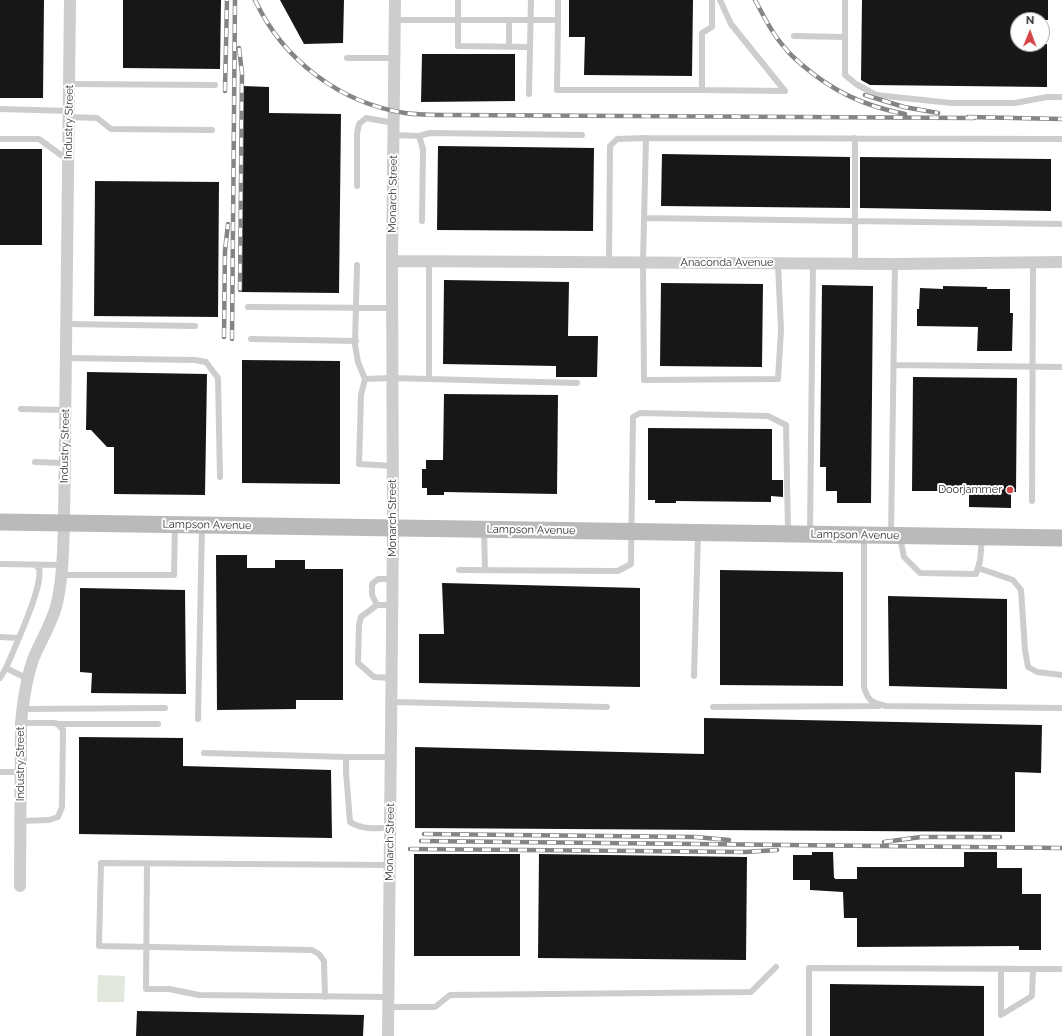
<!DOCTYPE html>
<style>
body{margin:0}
#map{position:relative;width:1062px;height:1036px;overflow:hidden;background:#fff;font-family:Raleway,sans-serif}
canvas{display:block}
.north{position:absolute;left:1010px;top:12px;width:40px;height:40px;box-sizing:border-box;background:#fff;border:1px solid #acacac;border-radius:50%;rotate:1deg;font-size:11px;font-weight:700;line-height:16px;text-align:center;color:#303030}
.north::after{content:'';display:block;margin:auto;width:14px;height:18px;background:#d44547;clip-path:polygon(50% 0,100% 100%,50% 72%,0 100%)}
</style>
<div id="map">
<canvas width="1062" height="1036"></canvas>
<div class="north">N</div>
</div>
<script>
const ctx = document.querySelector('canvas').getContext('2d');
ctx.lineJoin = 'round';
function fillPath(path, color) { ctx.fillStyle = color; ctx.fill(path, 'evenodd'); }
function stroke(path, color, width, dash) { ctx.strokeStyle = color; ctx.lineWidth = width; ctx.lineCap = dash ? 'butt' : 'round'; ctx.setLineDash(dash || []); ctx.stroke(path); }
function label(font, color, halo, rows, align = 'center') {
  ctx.font = font + ' Raleway,sans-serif'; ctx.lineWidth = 4; ctx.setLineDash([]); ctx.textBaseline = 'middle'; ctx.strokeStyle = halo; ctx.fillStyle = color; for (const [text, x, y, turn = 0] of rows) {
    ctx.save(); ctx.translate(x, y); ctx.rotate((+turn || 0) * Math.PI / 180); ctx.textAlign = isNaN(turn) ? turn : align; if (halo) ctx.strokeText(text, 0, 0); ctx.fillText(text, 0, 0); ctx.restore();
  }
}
fillPath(new Path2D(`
 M98 975 125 976 124 1002H97Z`), '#e2e8dd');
fillPath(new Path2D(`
 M0 0H44L43 98H0Z
 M123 0H221L220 69 123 68Z
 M280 0H344L343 43 304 44Z
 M569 0H693L692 76 584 75 585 37H569Z
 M862 0H1048V20H1018V44H1047V87L870 85 861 80Z
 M422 54H515V101L421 102Z
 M243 86 269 87V113L341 114 339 293 241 292Z
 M438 146 594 148 593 231 437 230Z
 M0 149H42V245H0Z
 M662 154 850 157V208L661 206Z
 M860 157 1051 159V211L860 208Z
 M95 181 219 182 218 317 94 316Z
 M444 280 569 282 568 336H598L597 377H556V366L443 364Z
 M661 283 763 284 762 367 660 366Z
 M822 285 873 286 871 503H837V491H826V467H820Z
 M943 286 987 287V289H1010V313H1013L1012 351H977L978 327 917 326V309H919L920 288 943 289Z
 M242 360 340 361V484L242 483Z
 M87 372 207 374 205 495 114 494V447H107L91 430H86Z
 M913 377 1017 378 1016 492H1011V508L969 507V491H912Z
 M444 394 558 395 557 494 444 492V495H427V488H422V469H426V460H443Z
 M648 428 772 429V480H783V497L771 496V502L676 501V503H655V500H648Z
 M216 555H247V568H275V560H305V569H343V700H296V709L217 710Z
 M720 570 843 572V686L720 685Z
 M442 583 640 588V687L419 683V634H444Z
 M80 588 185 590 186 694 91 693 92 673 80 672Z
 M888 596 1007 599V689L889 686Z
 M704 718 1042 725 1041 773 1015 772V832L415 828V747L704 754Z
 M79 737 183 738V766L331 770 332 838 79 834Z
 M812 852H833L834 878H835V879H857V867H964V852H997V868H1022V894H1041V950H1019V946L857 947V918H844L843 892 810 890V880H793V855H812Z
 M414 854H520V956H414Z
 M539 854 747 857 746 960 538 958Z
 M830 984 984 986V1036H830Z
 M137 1011 364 1015 363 1036H136Z`), '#171717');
stroke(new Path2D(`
 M458 0V46L530 47 531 0
 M845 0V75L856 84 876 95 951 103H1015L1047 97H1062
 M394 20H558L557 90H702V33L712 27V0
 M558 20V0
 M794 36 844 37
 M509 47V20
 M347 58H394
 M69 84 215 85
 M702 90 785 91 731 24 720 0
 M529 94 530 47
 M0 109 69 111
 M69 117 97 118 111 129 212 130
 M393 135 419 136 423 149 422 221
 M419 136 430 133 582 135
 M855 138V264
 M0 139H39L68 160
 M357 186V133L359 124 366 118 394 123
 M644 218 1062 224
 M609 262 610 146 617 139 646 138
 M778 264 781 330 778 379 644 380 643 262 646 138 1062 139
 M357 265 355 345 358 362 365 379
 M248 307 392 308
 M66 324 195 326
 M251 339 356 341
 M66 358 195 360 206 362 218 378 220 477
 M894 365 1062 367
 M429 379V261
 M21 409 65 410
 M35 462 65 463
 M393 466 359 464 361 395 365 379 392 378 577 383
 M1032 501 1033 262
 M484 530 485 570
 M810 532 813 264
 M891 535 895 264
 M864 537V687C868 701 871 702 886 706L1062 708
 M900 537 904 557 920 573 976 574 980 561 982 539
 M0 564 62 565
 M978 568 1013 580 1021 590 1025 650 1028 667 1037 672 1062 675
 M459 570 618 571 631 564 633 417 640 413 768 416 786 425 788 532
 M62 575H174L175 525
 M377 605 372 595V584L378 579H393
 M0 637 19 638
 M694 676 698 534
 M0 678 6 668
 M392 678 374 677 358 663 359 625 361 617 377 605H393
 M28 679 6 668C16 645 26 623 34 599 37 589 41 578 39 568L35 565
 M392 702 607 707
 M713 707 879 706
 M23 709 165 708
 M198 719 202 526
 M58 724H158
 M204 753 346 757
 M0 772H21
 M21 821 49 820 58 817 62 807 63 730 58 724 54 723H21
 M390 828C377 828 362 830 350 822L346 772V757H391
 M147 864 146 989H169L199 995 389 997
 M1001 969V1015L1032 996 1033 970
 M325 997 324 961 319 954 312 950 99 946 101 863 390 865
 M389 1007H435L450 995 751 992 776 967
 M809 1036V968L1062 969`), '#cdcdcd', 6);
stroke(new Path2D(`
 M392 261 895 264 1062 262
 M20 886 21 723C23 702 26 678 34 657 41 641 51 624 56 607 63 579 63 551 64 522L70 0
 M388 1036 393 529 392 261 395 0`), '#cdcdcd', 12);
stroke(new Path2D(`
 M0 522 1062 538`), '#bababa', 17);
const rail = new Path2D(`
 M255 0C283 60 340 103 405 113 420 115 436 115 451 115L974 118
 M755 0C764 17 773 35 786 49 790 55 796 59 801 64 832 91 864 106 905 114
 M239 48 242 73 240 290
 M225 91 227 0
 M865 95 904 107 938 113
 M968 117 1062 119
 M224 337 225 251 228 224
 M232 339 235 0
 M424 834 695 837 729 840
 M421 841 1062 848
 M884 842 921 837H1000
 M410 849 745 852 777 850`);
stroke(rail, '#858585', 4.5);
stroke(rail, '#fff', 3, [9]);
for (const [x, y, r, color] of [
 [1010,490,4,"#d44547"]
]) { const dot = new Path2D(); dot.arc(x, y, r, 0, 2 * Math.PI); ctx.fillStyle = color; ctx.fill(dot); stroke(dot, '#fff', 1.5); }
label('11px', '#303030', '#fff', [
 ["Industry Street",69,122,-89],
 ["Monarch Street",393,194,-89],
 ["Anaconda Avenue",727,263],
 ["Industry Street",65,446,-89],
 ["Monarch Street",393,518,-90],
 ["Lampson Avenue",207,525,1],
 ["Lampson Avenue",531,530,1],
 ["Lampson Avenue",855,535,1],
 ["Industry Street",21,764,-90],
 ["Monarch Street",390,842,-89]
]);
label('11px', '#303030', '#fff', [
 ["Doorjammer",1002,490]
], 'right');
</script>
